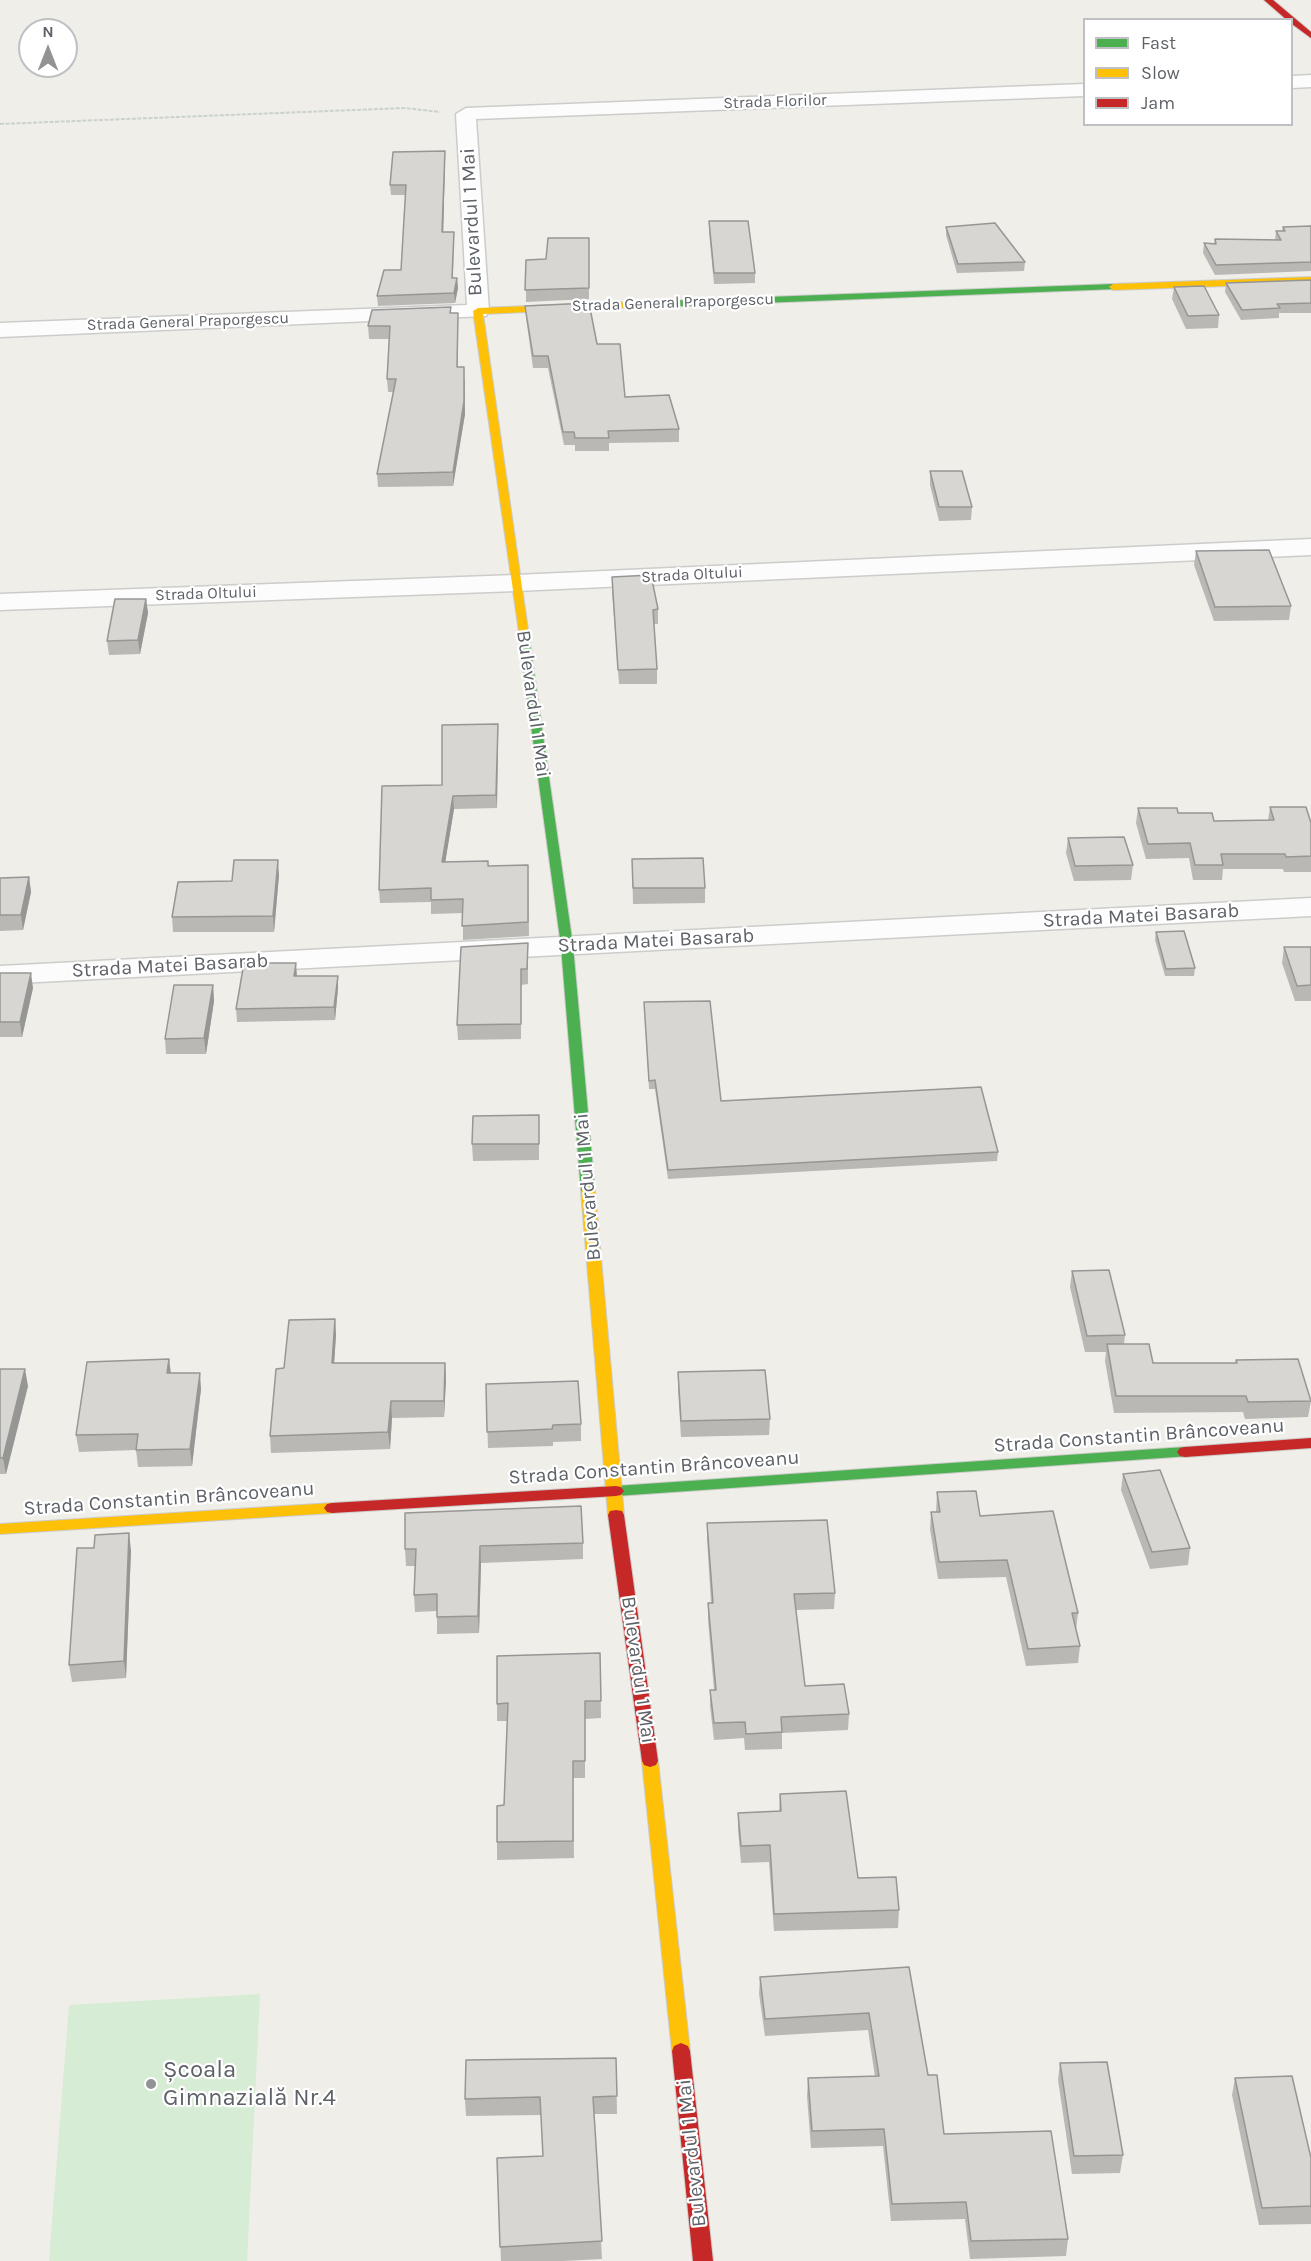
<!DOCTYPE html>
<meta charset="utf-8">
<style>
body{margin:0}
#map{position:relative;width:1311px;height:2261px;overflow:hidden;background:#efeee9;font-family:Karla,sans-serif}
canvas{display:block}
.legend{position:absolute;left:1083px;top:18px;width:210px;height:108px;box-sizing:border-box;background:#fff;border:2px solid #bfc0c3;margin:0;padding:8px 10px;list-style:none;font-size:18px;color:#5e6268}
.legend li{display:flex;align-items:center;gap:12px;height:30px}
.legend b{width:30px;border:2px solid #bfc0c3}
.north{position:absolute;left:18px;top:18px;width:60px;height:60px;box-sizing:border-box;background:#fff;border:2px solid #bfc0c3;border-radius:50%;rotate:0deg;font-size:16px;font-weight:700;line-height:24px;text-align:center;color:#5e6268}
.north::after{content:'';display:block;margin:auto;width:21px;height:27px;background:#919395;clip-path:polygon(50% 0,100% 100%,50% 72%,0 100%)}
</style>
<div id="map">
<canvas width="1311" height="2261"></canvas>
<ul class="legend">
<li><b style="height:8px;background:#4caf50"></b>Fast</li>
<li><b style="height:8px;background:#ffc107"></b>Slow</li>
<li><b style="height:8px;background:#c62828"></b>Jam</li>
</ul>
<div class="north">N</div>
</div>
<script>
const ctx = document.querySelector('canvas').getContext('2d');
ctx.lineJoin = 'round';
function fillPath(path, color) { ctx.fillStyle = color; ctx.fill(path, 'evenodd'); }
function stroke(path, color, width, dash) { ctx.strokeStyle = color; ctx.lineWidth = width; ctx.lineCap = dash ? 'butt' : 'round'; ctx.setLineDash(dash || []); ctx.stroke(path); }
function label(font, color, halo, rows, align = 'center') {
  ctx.font = font + ' Karla,sans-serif'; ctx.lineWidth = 4.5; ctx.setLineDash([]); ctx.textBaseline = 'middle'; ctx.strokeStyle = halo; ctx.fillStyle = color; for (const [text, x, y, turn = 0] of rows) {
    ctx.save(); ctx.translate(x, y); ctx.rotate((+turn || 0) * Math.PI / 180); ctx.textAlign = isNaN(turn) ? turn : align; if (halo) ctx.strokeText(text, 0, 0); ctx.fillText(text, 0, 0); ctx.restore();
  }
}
fillPath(new Path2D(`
 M260 1994 247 2261H49L69 2005Z`), '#d6ecd4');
const street = new Path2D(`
 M1311 75V87L1292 88V76Z
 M1084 84V96L476 119 489 311 486 316 0 337V323L467 305 456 114 466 108Z
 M1311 539V555L516 591 0 610V594L516 575Z
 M1311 898V916L0 984V966Z`);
const fast = new Path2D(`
 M1113 284 1116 285V289L634 308 629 305 634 302Z
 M524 634 529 637 573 946 595 1191 588 1195 581 1191 561 946 519 637Z
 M1185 1447 1190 1448 1193 1452 1190 1456 616 1496 611 1495 608 1491 611 1487 616 1486Z`);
const slow = new Path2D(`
 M1311 277V283L1113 290 1109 287 1113 284Z
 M634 302 639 305 637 307 483 314 529 637 524 640 520 639 473 311 478 308Z
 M588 1187 595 1191 624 1515 622 1519H610L608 1515 581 1191Z
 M332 1503 337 1504 340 1508 337 1512 332 1513 0 1534V1524Z
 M650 1755 656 1757 658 1761 690 2051 688 2056 681 2059 674 2056 672 2051 642 1761 644 1757Z`);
const jam = new Path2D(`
 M1264 0H1273L1311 32V38L1292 24V20H1287Z
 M1311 1438V1448L1185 1457 1180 1456 1177 1452 1180 1448 1185 1447Z
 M616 1486 621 1487 624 1491 621 1495 616 1496 332 1513 327 1512 324 1508 327 1504 332 1503Z
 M616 1510 622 1511 624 1515 658 1761 656 1765 650 1767 644 1765 642 1761 608 1515 610 1511Z
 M681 2043 688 2046 690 2051 713 2261H693L672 2051 674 2046Z`);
stroke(street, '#cccccb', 3);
stroke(fast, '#cbcbca', 2);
stroke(slow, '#cbcbca', 2);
stroke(jam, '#cbcbca', 2);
stroke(new Path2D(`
 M0 124 405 108 440 112`), '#cbd1cd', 2, [4, 1.5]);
fillPath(street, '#fdfcfc');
fillPath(fast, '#4caf50');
fillPath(slow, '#ffc107');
fillPath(jam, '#c62828');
fillPath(new Path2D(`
 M445 161 443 232H454L453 278H457L458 288 455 303 378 306 377 296 401 270 406 195H391L390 185Z
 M709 221 755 273V283L714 284 709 232Z
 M1311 226V271L1215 275 1203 253 1204 243 1214 244 1215 239 1275 240 1276 231H1282L1283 227Z
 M946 227 1025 262 1024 271 957 273 946 235Z
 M589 238V299L526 302V260L546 259Z
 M1311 280V313H1279V318L1241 320 1225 292 1226 283Z
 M1174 287 1219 315 1218 328 1186 329 1172 299Z
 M525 306 597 344 625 397 679 429V442L609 443V451H575V445H564L548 368H533L526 318Z
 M451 307V313L458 326V367L465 380V414L453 486 378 487 377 474 393 392H388L387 379 389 339H369L368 326Z
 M930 471 972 507 971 520 939 521 930 485Z
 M1196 551 1291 606 1289 620 1214 621 1194 565Z
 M612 577 658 609V624H654L657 669V684H619L612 591Z
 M146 599 148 613 140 654 109 655 107 641Z
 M498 724 497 808 454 809 445 862 488 866 528 865 529 936 463 940V913L431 914V902L380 903 379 890 442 785Z
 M1270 807 1311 823V872H1284L1283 869H1223L1222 880H1193L1189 858 1146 859 1136 823 1138 808 1214 821 1268 820Z
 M1068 838 1133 865 1131 880 1074 881 1066 853Z
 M632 859 705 888V903L633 904Z
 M279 875 274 932H173L172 917 232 881Z
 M29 877 31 892 23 930 0 931V878Z
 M1156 932 1195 968 1194 976H1165L1155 940Z
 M1284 947H1311V1001H1295L1282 963Z
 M528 959V984L521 985V1039L458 1040 457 1025Z
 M0 973 33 988 22 1037H0Z
 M297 976H338V988L335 1020 237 1022 236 1009Z
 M213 985 214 1001 206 1054H166L165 1039Z
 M644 1002 721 1101 998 1152 997 1161 668 1179 655 1089H649Z
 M539 1115V1160L473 1161 472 1144Z
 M1072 1271 1125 1335 1124 1344 1153 1363H1235L1236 1360 1311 1401 1308 1417 1245 1419 1243 1412 1114 1413 1105 1361 1106 1352H1085L1070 1287Z
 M335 1319 336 1335 334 1363H445L446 1380 444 1417 392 1418 390 1449 271 1453 270 1436 284 1368Z
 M169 1359 171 1373 201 1389 192 1466 138 1467 136 1450 79 1452 76 1435Z
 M0 1369 28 1386 6 1474H0Z
 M678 1372 770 1419 769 1435 681 1437 678 1389Z
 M486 1384 581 1424V1441L553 1442V1446L488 1448Z
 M1123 1474 1190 1548 1188 1565 1150 1569 1121 1490Z
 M937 1492 980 1516 1078 1613 1076 1630 1080 1646 1078 1663 1026 1666 1006 1577 938 1579 930 1529 931 1512H936Z
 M707 1523 835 1593 834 1609 796 1610 805 1686 849 1714 848 1730 782 1733V1749L745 1750 744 1738 714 1740 710 1706V1690H714L708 1620V1603H711L707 1539Z
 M583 1543V1559L481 1563 479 1633 437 1634V1611L415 1612 414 1595 415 1566H406L405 1549Z
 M131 1550 126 1678 72 1682 69 1665Z
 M600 1653 601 1718 585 1719V1778H573L574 1858 497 1860V1842L504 1805 507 1721H497V1704Z
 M780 1794 858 1878 899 1910 898 1928 774 1931 769 1862 741 1863 738 1830V1813L779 1811Z
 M909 1967 928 2075 944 2134 1068 2239 1066 2256 970 2259 965 2219 891 2221 883 2146 811 2148 807 2096 808 2078 875 2077 868 2030 765 2036 759 1994 760 1977Z
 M616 2058 617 2114H594L602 2259 563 2261H501L497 2158 543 2156 541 2115 466 2116 465 2099Z
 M1060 2063 1123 2155 1120 2173 1072 2174 1058 2080Z
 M1235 2078 1311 2158V2224L1259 2225 1232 2095Z`), '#b9b8b5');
fillPath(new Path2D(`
 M445 151V161L443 242 442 232Z
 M457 278 458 288 455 303 454 293Z
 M464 367 465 414 453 486V472Z
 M146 599 148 613 140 654 138 640Z
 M498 724V737L497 808 496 795Z
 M453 796 454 809 443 876 442 862Z
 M278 860 279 875 274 932 273 916Z
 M29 877 31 892 23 930 21 915Z
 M296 963 297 976 295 989 294 976Z
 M31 973 33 988 22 1037 20 1022Z
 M338 976V988L335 1020 334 1007Z
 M213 985 214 1001 206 1054 204 1038Z
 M335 1319 336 1335 333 1380 332 1363Z
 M169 1359 171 1376 167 1373Z
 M445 1363 446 1380 444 1417V1401Z
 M25 1369 28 1386 6 1474 3 1458Z
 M200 1373 201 1389 192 1466 190 1449Z
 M391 1401 392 1418 390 1449 388 1432Z
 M129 1533 131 1550 126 1678 124 1661Z
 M480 1546 481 1563 479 1633 478 1616Z`), '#969694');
const building = new Path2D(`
 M445 151 442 232H454L452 278H457L454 293 377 296 384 270H401L406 185H390L393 152Z
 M709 221H748L755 273H714Z
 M995 223 1025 262 958 264 946 227Z
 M1311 226V262L1216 265 1204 243 1216 244 1215 239 1281 240 1276 231H1285L1283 227Z
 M548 238H589V288L525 290 526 260 546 259Z
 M1311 280V303L1277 304 1280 308 1242 310 1226 283Z
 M1204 286 1219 315 1188 316 1174 287Z
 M589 303 597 344H620L625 397 669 395 679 429 608 431 609 438H575L574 432H563L548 356H533L525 306Z
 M451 307 450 313H458L457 367H464V401L453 472 377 474 396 379H387L390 326H368L372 310Z
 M930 471H962L972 507H939Z
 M1269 550 1291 606 1215 607 1196 551Z
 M651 575 658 609 653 610 657 669 618 670 612 577Z
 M115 599H146L138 640 107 641Z
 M498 724 496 795 453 796 442 862 488 861V866L528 865V922L462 926 463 899 431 900V888L379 890 382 786 442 785V725Z
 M1270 807H1306L1311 823V856L1286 857 1285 854H1221L1223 865H1195L1190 843 1148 844 1138 808H1177L1178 813H1212L1214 821 1274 820Z
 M1124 837 1133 865 1075 866 1068 838Z
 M703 858 705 888H633L632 859Z
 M234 860H278L273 916 172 917 178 882 232 881Z
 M29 877 21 915H0V878Z
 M1184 931 1195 968 1166 969 1156 932Z
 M528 943 527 969H521V1024L457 1025 461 947Z
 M1284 947H1311V985L1297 986Z
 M244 963H296L294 976H338L334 1007 236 1009Z
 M0 973H31L20 1022H0Z
 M174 985H213L204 1038 165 1039Z
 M710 1001 721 1101 981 1087 998 1152 668 1170 655 1080 649 1081 644 1002Z
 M539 1115V1144H472L473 1116Z
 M1109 1270 1125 1335 1087 1336 1072 1271Z
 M335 1319 332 1363H445L444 1401H391L388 1432 270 1436 276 1369 284 1368 289 1320Z
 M1107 1344H1149L1153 1363H1237L1236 1360 1298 1359 1311 1401 1248 1402 1246 1396H1116Z
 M169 1359 167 1373H200L190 1449 136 1450 138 1434 76 1435 87 1362Z
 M0 1369H25L3 1458H0Z
 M765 1370 770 1419 681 1421 678 1372Z
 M578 1381 581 1424 553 1425 552 1429 487 1432 486 1384Z
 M1160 1470 1190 1548 1152 1552 1123 1474Z
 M976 1491 980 1516 1053 1511 1078 1613H1072L1080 1646 1028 1649 1007 1560 939 1562 931 1512H940L937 1492Z
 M581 1506 583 1543 480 1546 478 1616 437 1617V1594L414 1595 416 1549H405V1513Z
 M827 1520 835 1593 794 1594 805 1686 844 1684 849 1714 781 1717 782 1732 746 1734 745 1722 714 1723 710 1690H716L708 1603H713L707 1523Z
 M129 1533 124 1661 69 1665 77 1548H94L95 1535Z
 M600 1653 601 1701H585V1761H573V1841L497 1842V1806L504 1805 508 1703 497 1704V1656Z
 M846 1791 858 1878 896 1877 899 1910 774 1914 770 1845 741 1846 738 1813 781 1811 780 1794Z
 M909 1967 928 2075H937L944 2134 1051 2131 1068 2239 971 2241 966 2202 892 2204 884 2129 812 2131 808 2078 879 2076 869 2013 765 2019 760 1977Z
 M616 2058 617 2096 593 2097 602 2241 500 2247 497 2158 543 2156 540 2097 465 2099 466 2060Z
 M1107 2062 1123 2155 1074 2156 1060 2063Z
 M1292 2076 1311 2158V2206L1262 2208 1235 2078Z`);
fillPath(building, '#d7d6d3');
stroke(building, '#969694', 1.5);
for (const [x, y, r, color] of [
 [151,2084,6,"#919395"]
]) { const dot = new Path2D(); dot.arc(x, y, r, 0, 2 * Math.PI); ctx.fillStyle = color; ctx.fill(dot); stroke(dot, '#fff', 2); }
label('16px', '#5e6268', '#fff', [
 ["Strada Florilor",775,102,-2],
 ["Strada General Praporgescu",673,303,-2],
 ["Strada General Praporgescu",188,322,-2],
 ["Strada Oltului",692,575,-3],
 ["Strada Oltului",206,594,-2]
]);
label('20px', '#5e6268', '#fff', [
 ["Bulevardul 1 Mai",472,222,-93],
 ["Bulevardul 1 Mai",533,704,82],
 ["Strada Matei Basarab",1141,916,-3],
 ["Strada Matei Basarab",656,941,-3],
 ["Strada Matei Basarab",170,966,-3],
 ["Bulevardul 1 Mai",588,1187,-95],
 ["Strada Constantin Brâncoveanu",1139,1436,-4],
 ["Strada Constantin Brâncoveanu",654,1468,-4],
 ["Strada Constantin Brâncoveanu",169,1499,-4],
 ["Bulevardul 1 Mai",638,1670,82],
 ["Bulevardul 1 Mai",692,2153,-96]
]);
label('24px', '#5e6268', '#fff', [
 ["Școala",163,2070],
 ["Gimnazială Nr.4",163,2098]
], 'left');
</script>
